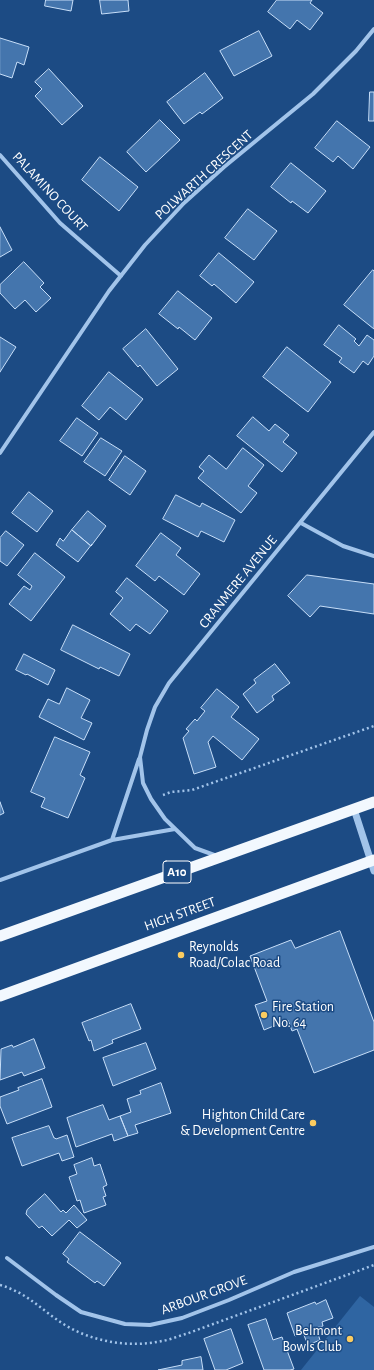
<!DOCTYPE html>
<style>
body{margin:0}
canvas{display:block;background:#1c4b84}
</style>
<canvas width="374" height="1370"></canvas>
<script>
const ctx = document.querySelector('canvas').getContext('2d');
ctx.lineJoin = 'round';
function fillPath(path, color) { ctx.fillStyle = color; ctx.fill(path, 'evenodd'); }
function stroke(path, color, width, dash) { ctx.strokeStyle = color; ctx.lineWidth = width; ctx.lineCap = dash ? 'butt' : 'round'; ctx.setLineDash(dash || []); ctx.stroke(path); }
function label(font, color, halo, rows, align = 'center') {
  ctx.font = font + ' "Alegreya Sans",sans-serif'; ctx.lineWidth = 3; ctx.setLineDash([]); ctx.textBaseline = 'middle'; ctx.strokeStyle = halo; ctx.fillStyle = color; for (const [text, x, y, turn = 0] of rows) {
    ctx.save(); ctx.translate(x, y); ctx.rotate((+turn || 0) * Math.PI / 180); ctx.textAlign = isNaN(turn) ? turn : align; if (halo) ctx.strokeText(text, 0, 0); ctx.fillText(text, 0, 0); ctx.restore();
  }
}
fillPath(new Path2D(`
 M360 1296 374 1307V1370H301Z`), '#2f65a2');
const building = new Path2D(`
 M46 0H73L71 11 45 6Z
 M100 0H128L129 11 102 14Z
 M277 0H312L310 3 323 13 310 30 297 20 290 29 268 12Z
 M259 31 272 56 234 76 220 51Z
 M0 38 29 47 24 65 17 62 12 78 0 74Z
 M49 69 83 106 62 125 35 96 42 89 35 82Z
 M205 73 223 98 202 114 200 112 184 124 167 102Z
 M370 92H374V121H369Z
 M160 120 180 140 146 172 127 152Z
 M337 121 370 147 353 169 338 156 333 162 315 148Z
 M100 157 138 187 119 211 82 180Z
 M291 163 326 191 308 213 292 201 291 203 271 187Z
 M248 209 277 231 254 260 225 238Z
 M0 227 12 250 0 257Z
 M219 253 254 282 236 303 214 284 212 286 200 276Z
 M24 262 44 283 40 287 51 298 36 312 25 300 15 309 0 293V285Z
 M373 270 374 271V329L344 305Z
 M178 291 212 318 195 340 179 327 178 329 159 314Z
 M339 325 356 339 354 341 359 346 367 335 374 340V356L368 365 363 361 354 373 339 362 342 358 324 345Z
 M146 329 178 369 157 386 140 365 138 367 123 349Z
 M0 337 16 347 0 372Z
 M287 347 331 382 308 412 263 377Z
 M109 372 143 399 126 420 110 407 99 420 82 406Z
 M253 417 269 431 275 424 289 435 283 442 297 453 282 472 237 436Z
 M77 418 98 433 82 456 60 441Z
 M101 438 122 451 105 476 84 462Z
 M243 448 264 465 248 486 257 493 241 513 198 478 204 471 199 467 209 455 226 469Z
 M125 456 146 471 130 495 109 480Z
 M29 492 53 511 37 532 12 513Z
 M176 495 200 507 202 503 235 520 224 542 201 531 198 537 163 519Z
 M88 511 106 526 91 546 72 530Z
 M72 530 91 546 92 544 78 562 56 545 60 538 63 541Z
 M6 531 24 545 7 566 0 561V538Z
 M161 533 181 548 176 555 200 574 184 595 159 576 155 581 136 566Z
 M35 553 65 577 31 621 9 604 24 586 30 590 32 586 18 575Z
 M307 575 374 584V614L320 606 310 617 288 596Z
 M127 578 168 611 150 634 136 624 130 631 110 614 123 598 116 592Z
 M73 625 130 654 119 676 100 667 99 669 61 650Z
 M24 654 55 670 48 685 27 674 26 675 16 670Z
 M275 664 290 683 272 696 274 700 257 713 243 694 256 683 254 680Z
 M67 688 90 700 81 718 92 723 84 740 39 717 48 699 59 704Z
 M217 689 239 707 231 717 259 739 242 760 213 736 208 742 216 767 194 774 183 738 189 731 186 729 195 719 197 721 205 711 201 708Z
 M55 737 90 752 80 775 85 778 68 818 41 807 45 798 31 792Z
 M0 802 4 813 0 815Z
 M340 931 374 1022V1050L314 1073 297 1029 292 1031 288 1020 264 1030 255 1005 267 1001 250 956 291 940 295 948Z
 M131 1004 141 1029 112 1040 113 1043 94 1051 91 1040 89 1041 82 1023Z
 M34 1039 45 1068 24 1076 22 1072 0 1080 1 1049 12 1045 13 1047Z
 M146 1043 156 1069 113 1086 103 1058Z
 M42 1079 52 1107 7 1124 0 1106V1097L19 1090 18 1088Z
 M161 1083 171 1113 135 1125 138 1133 128 1136 120 1116 131 1112 127 1099 141 1094 140 1091Z
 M103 1105 109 1120 120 1116 128 1136 114 1141 112 1134 76 1147 67 1118Z
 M49 1126 54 1138H55L56 1139 67 1135 74 1157 62 1161 59 1153 22 1166 12 1138Z
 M92 1158 94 1166 100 1164 107 1185 103 1187 106 1196 103 1197 106 1205 84 1213 80 1200 77 1201 69 1177 77 1174 74 1165Z
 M45 1194 61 1212 63 1210 66 1213 74 1205 87 1220 77 1228 69 1220 52 1236 42 1226 39 1228 26 1214 27 1210Z
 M80 1232 121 1263 104 1286 97 1281 95 1283 67 1262 69 1259 63 1254Z
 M326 1300 333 1318 322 1322 323 1326 316 1328 320 1340 308 1345 303 1333 295 1336 287 1313 315 1302 316 1304Z
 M266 1319 273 1340 282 1337 294 1369 290 1370H264L248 1325Z
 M231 1329 243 1363 226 1370H215L204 1339Z
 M201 1357 203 1370H158L182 1365V1361Z`);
fillPath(building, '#4475ad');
stroke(building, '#c7def8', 1);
stroke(new Path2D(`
 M163 795 171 792 192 790 374 726
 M0 1285C28 1293 41 1310 65 1325 93 1342 130 1348 162 1341 170 1340 178 1336 186 1334L374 1265`), '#a2c4ea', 2.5, [2, 3]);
stroke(new Path2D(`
 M0 155 60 223 121 276
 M0 453 109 291 145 245 184 203 224 167 313 94 356 51 374 29
 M301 523 343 546 374 556
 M112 840 139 759
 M217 856 195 848 165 819 151 799 143 783 140 757 147 730 155 707 169 683 374 432
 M0 880 112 840 175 829
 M7 1258 56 1295 81 1312 125 1324 150 1325 182 1318 229 1300 294 1272 374 1247`), '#a2c4ea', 4);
stroke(new Path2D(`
 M354 809 374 871`), '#a2c4ea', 7);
stroke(new Path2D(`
 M0 936 374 802
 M0 996 374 860`), '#f2f8fe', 11);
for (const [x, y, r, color] of [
 [181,955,4,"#fbcc60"],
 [264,1015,4,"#fbcc60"],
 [313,1123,4,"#fbcc60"],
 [350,1339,4,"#fbcc60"]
]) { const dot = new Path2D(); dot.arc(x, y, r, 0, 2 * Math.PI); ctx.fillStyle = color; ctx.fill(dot); stroke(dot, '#1c4b84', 1.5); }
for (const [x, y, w] of [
 [177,872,28]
]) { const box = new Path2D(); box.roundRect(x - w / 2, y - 11, w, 22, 3); ctx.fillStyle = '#1c4b84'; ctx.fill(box); stroke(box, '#fff', 1); }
label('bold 13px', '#fff', null, [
 ["A10",177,872]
]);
label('14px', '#fff', '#1c4b84', [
 ["POLWARTH CRESCENT",204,175,-42],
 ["PALAMINO COURT",50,192,47],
 ["CRANMERE AVENUE",238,582,-51],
 ["HIGH STREET",180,914,-20],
 ["ARBOUR GROVE",204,1295,-20]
]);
label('14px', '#fff', '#1c4b84', [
 ["Reynolds",189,947],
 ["Road/Colac Road",189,963],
 ["Fire Station",272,1007],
 ["No. 64",272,1023],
 ["Highton Child Care",305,1115,"right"],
 ["& Development Centre",305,1131,"right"],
 ["Belmont",342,1331,"right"],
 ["Bowls Club",342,1347,"right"]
], 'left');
</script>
